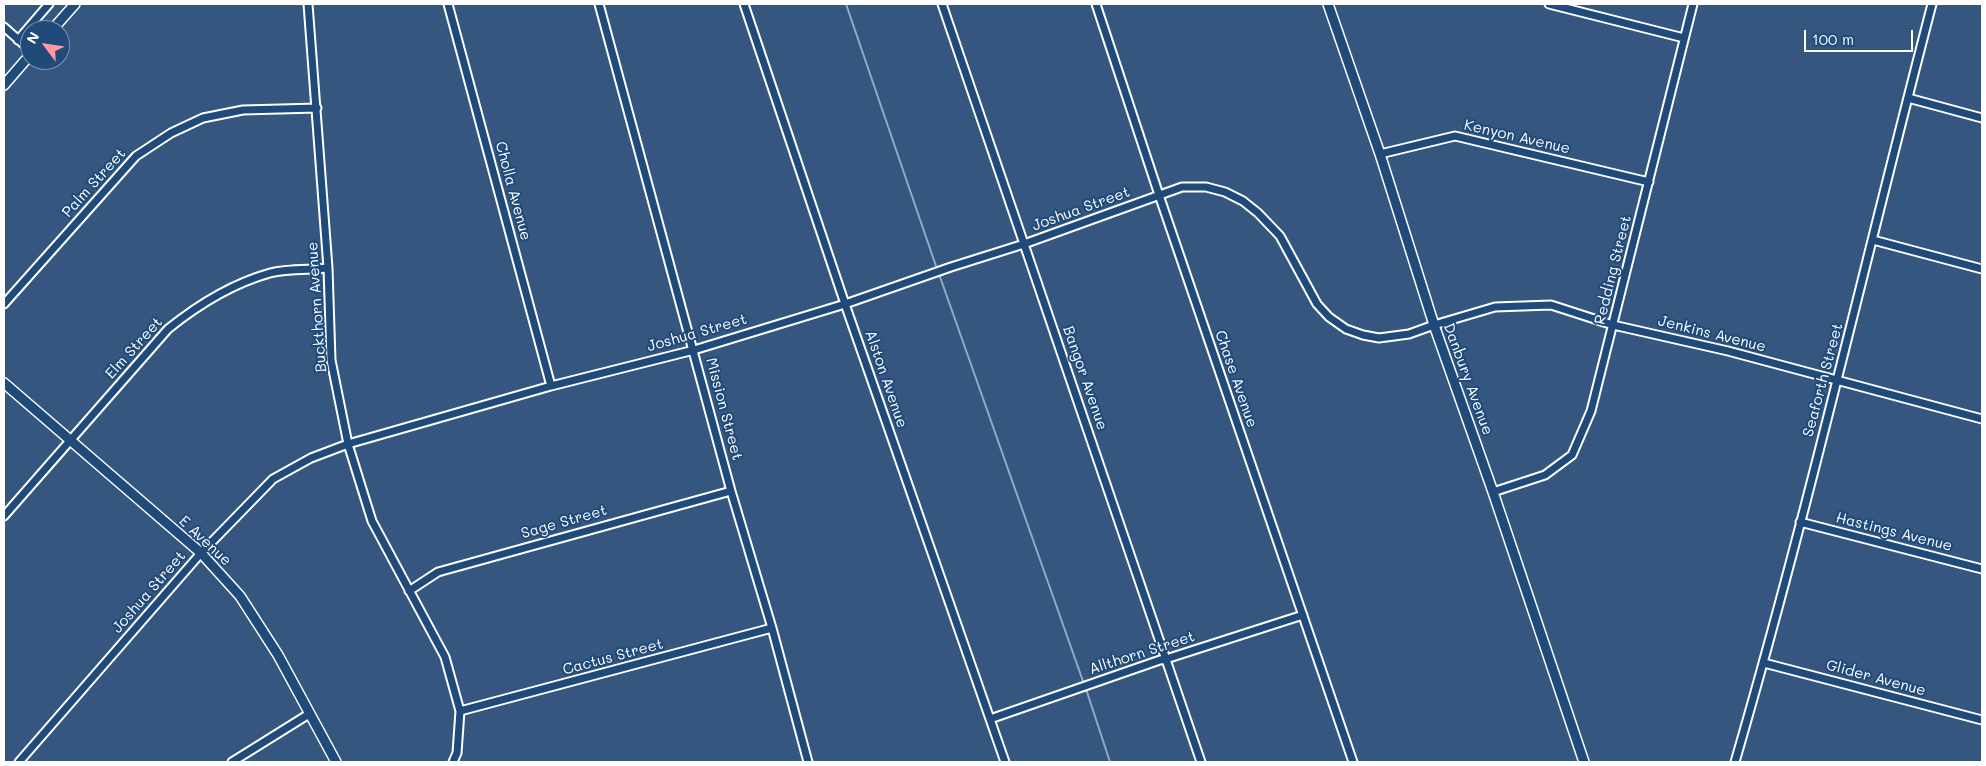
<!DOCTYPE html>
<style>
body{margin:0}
#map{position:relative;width:1986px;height:766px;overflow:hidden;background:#35567e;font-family:Mali,sans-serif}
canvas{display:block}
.frame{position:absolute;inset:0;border:5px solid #fff;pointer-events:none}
.north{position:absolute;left:20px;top:20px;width:50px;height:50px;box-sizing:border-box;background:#1f4a7a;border:1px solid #7992af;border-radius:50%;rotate:301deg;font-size:14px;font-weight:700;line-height:20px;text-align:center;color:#fff}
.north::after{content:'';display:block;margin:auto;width:18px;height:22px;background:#ff9aa2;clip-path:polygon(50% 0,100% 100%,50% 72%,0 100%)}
.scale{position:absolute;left:1804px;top:30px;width:109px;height:22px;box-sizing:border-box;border:2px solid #fff;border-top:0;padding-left:6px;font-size:15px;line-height:18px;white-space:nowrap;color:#fff;-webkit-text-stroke:4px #1f4a7a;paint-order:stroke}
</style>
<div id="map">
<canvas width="1986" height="766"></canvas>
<div class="frame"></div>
<div class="north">N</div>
<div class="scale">100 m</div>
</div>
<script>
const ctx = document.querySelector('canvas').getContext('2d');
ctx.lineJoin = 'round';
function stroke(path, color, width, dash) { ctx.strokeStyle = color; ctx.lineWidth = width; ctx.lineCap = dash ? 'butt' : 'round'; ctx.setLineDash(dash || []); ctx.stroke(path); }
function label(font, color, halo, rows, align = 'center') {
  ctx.font = font + ' Mali,sans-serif'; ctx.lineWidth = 4; ctx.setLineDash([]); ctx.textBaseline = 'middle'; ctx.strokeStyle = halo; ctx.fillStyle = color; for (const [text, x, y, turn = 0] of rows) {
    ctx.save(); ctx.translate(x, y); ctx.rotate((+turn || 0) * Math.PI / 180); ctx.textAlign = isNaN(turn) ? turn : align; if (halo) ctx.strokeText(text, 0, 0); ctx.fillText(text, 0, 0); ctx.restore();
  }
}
stroke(new Path2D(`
 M846 4 937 269
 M939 274 1084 684
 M1086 689 1110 762`), '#8dacc5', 2);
const minor = new Path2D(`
 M308 4 328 268 331 360 348 444 372 521 445 657 460 711 457 753 453 762
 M448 4 551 386
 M599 4 731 491 772 628 808 762
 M744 4 845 304 1005 762
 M942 4 1201 762
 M1096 4 1159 195 1353 762
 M1549 4 1684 38
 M4 27 30 50
 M18 40 49 4
 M1908 98 1982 118
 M1380 154 1455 136 1649 182
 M1873 240 1982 269
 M4 304 136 156 171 133 203 118 243 110 317 108
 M1493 492 1545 475 1572 455 1591 411 1693 4
 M4 516 168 329C199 304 231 284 270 273 288 268 310 270 328 268
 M1800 522 1982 569
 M409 591 438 572 731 491
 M1764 663 1982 720
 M460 711 772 628
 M990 719 1160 660 1166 659 1303 615
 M19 762 201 553 273 479 311 458 348 444 551 386 694 350 845 304 951 267 1024 244 1182 187H1206L1225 192 1243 201 1258 213 1280 236 1317 304 1329 317 1346 329 1363 335 1379 338 1409 334 1434 325 1495 307 1551 305 1613 325 1728 351 1982 419
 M232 762 309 714
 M1735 762C1808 511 1866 257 1932 4`);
const tertiary = new Path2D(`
 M1328 4 1380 154 1434 325 1493 492 1584 762
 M52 30 75 4
 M4 85 30 55
 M4 383 201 553 240 596 278 655 336 762`);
stroke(minor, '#fff', 11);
stroke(tertiary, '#fff', 12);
stroke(minor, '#1f4a7a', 7);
stroke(tertiary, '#1f4a7a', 9);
label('15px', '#fff', '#1f4a7a', [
 ["Kenyon Avenue",1517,137,13],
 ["Palm Street",94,183,-48],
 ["Cholla Avenue",513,191,75],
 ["Joshua Street",1081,209,-20],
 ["Redding Street",1613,270,-76],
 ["Buckthorn Avenue",317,307,-94],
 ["Joshua Street",697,333,-16],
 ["Jenkins Avenue",1712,334,14],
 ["Elm Street",134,348,-48],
 ["Bangor Avenue",1085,378,71],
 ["Alston Avenue",886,379,71],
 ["Chase Avenue",1236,379,71],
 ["Danbury Avenue",1468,379,70],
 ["Seaforth Street",1823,380,-75],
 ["Mission Street",724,409,75],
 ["Sage Street",564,522,-16],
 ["Hastings Avenue",1894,532,14],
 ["E Avenue",205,541,43],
 ["Joshua Street",149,592,-49],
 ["Allthorn Street",1142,653,-18],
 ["Cactus Street",613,657,-15],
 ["Glider Avenue",1876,678,15]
]);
</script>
